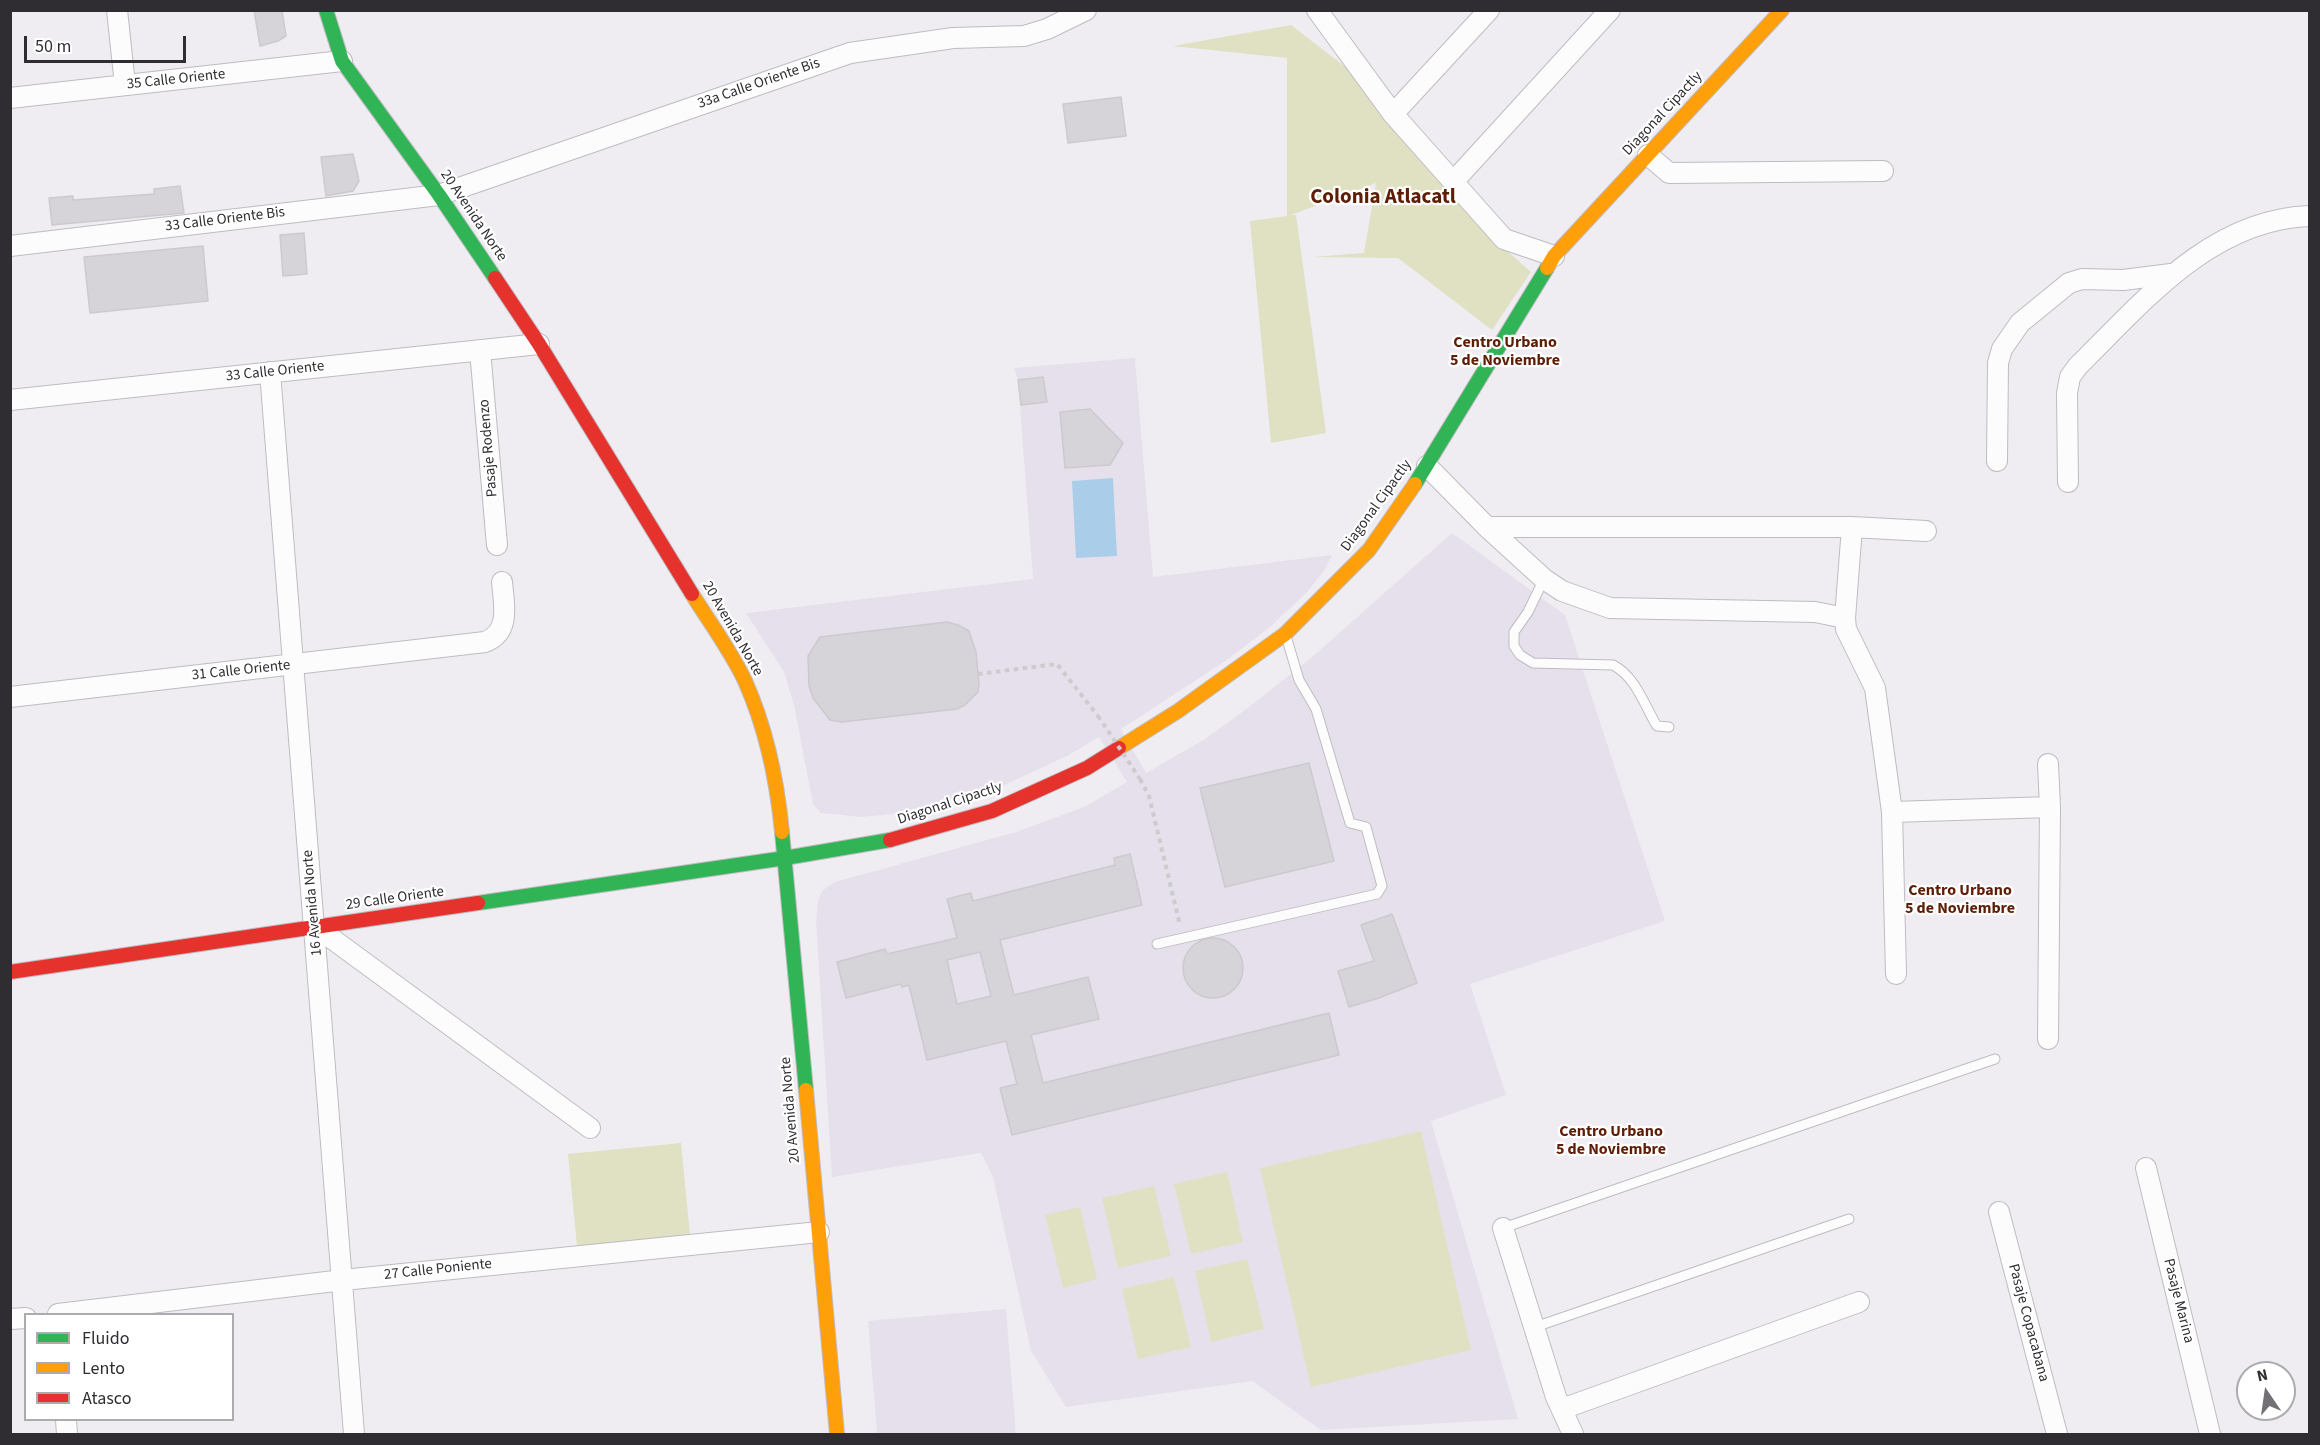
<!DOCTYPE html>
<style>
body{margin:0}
#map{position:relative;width:2320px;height:1445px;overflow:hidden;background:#efedf2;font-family:"Source Sans 3",sans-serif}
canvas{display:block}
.frame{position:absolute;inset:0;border:12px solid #2f2d31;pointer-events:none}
.legend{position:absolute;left:24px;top:1313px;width:210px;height:108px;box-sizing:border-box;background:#fff;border:2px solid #acabad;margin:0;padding:8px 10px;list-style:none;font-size:18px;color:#2f2d31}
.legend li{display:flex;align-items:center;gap:12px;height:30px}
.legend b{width:30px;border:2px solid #acabad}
.north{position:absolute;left:2236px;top:1361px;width:60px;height:60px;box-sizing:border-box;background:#fff;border:2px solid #acabad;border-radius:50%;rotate:347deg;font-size:16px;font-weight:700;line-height:24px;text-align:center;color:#2f2d31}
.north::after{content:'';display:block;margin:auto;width:21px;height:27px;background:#727075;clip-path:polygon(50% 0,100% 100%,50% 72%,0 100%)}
.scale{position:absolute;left:24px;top:36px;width:162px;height:27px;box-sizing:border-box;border:3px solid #2f2d31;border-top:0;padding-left:8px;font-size:18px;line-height:21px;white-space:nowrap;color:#2f2d31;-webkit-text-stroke:4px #fff;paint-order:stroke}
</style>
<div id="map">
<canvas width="2320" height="1445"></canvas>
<div class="frame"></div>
<ul class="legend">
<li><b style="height:8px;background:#30b455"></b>Fluido</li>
<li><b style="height:8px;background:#ff9f0a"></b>Lento</li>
<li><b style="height:8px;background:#e5322d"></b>Atasco</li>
</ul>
<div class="north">N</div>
<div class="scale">50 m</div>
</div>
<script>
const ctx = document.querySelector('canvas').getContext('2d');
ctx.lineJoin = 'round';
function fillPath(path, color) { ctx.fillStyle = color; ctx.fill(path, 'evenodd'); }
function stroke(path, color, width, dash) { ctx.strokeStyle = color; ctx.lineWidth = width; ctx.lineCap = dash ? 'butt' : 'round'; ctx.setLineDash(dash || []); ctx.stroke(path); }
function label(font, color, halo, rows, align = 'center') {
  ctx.font = font + ' "Source Sans 3",sans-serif'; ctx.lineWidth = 4.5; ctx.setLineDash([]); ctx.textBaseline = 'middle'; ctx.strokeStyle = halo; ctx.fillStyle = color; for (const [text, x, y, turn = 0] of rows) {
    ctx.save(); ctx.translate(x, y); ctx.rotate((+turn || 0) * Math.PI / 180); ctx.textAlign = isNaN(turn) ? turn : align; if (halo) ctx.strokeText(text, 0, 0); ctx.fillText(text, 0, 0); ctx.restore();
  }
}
fillPath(new Path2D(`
 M1135 358 1153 577 1332 555 1324 571 1307 592 1270 627 1224 662 1121 729 1146 773 1205 739 1249 707 1311 658 1452 533 1565 615 1665 921 1470 984 1506 1095 1431 1121 1518 1419 1321 1430 1252 1381 1066 1407 1031 1351 993 1177 981 1153 832 1177 816 922 818 900 823 890 835 882 1016 832 1084 807 1127 782 1099 737 1069 755 1000 787 893 814 861 817 821 813 813 804 794 705 784 672 746 613 1033 579 1018 380 1014 368Z
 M1006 1309 1016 1434H877L868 1321Z`), '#e6e0ec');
fillPath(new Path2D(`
 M1291 25 1365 82 1424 165 1499 244 1531 272 1492 330 1398 258 1313 257 1364 253 1376 183 1291 215H1296L1326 433 1271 443 1250 221 1287 216V58L1173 46Z
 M1421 1131 1471 1350 1311 1387 1260 1168Z
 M681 1143 691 1245 578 1256 568 1154Z
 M1227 1172 1243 1242 1191 1254 1174 1184Z
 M1154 1186 1171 1256 1118 1268 1102 1198Z
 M1080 1207 1097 1279 1063 1288 1045 1215Z
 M1247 1259 1264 1329 1211 1342 1195 1271Z
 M1174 1277 1191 1347 1138 1359 1122 1289Z`), '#e0e0c3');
fillPath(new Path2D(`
 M1113 478 1117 556 1076 558 1072 481Z`), '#aaceea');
const building = new Path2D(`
 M254 10H282L286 36 278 41 260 46Z
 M1121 97 1126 136 1068 143 1063 104Z
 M353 154 359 181 353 191 326 196 321 157Z
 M180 186 184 213 52 225 49 198 73 196V200L154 194V189Z
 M304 233 307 274 283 276 280 235Z
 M203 246 208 301 90 313 84 257Z
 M1043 377 1047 402 1021 405 1018 380Z
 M1090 409 1123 443 1110 465 1065 468 1060 412Z
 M947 622 958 625 969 631 976 652 979 684 978 692 965 705 957 709 842 722 830 720 813 698 809 686 808 656 820 637Z
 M1309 763 1334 861 1225 887 1200 788Z
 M1130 854 1142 905 1000 940 1014 995 1088 977 1099 1019 1031 1035 1043 1083 1329 1013 1339 1055 1012 1135 1000 1088 1017 1084 1006 1041 927 1060 909 985 902 987 901 984 846 998 837 962 885 949 887 954 957 938 947 899 971 893 973 901 1115 865 1114 858ZM980 952 991 996 957 1004 947 960Z
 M1392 914 1417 983 1379 998 1349 1007 1338 971 1374 961 1361 925Z
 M1183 968a30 30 0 1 1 60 0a30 30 0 1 1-60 0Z`);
fillPath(building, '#d6d4d8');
stroke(building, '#cccace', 1.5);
const lane = new Path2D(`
 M1544 579 1528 612 1514 632V646L1520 655 1533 663 1613 665C1636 677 1644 705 1657 726L1669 727
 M1157 944 1377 894 1382 886 1366 827 1350 823 1316 709 1299 680 1286 636
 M1503 1228 1995 1059
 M1535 1327 1849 1219`);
const street = new Path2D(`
 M117 10 125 85
 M1317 10 1393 114 1504 239 1554 256
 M10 98 342 61
 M1393 114 1489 10
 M1648 155 1669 173 1883 171
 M1453 182 1610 10
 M10 246 439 195 850 53 953 38 1024 36 1047 29 1086 10
 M480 350 497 545
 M270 372 354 1434
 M10 400 539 344
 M1997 461 1998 363 2002 349 2020 323 2069 283 2082 279 2123 280 2171 274
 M1427 466 1487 527 1544 579 1562 591 1610 608 1815 612 1845 618 1846 629 1875 688 1892 812 1896 974
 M2068 482 2067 393 2070 377 2078 366C2143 302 2211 219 2310 216
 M1487 527H1852L1926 531
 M1845 618 1852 527
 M10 697 485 642C511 632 504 605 502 582
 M2048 764 2050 807 2048 1039
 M1892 812 2050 807
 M316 927 590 1128
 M2146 1168 2210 1434
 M1999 1212 2057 1434
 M1503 1228 1556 1397 1573 1434
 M58 1314 343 1280 819 1232
 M10 1319 26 1318
 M1562 1409 1859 1302
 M66 1420 67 1434`);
const fast = new Path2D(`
 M326 10 342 61 439 195 495 278
 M1415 484 1547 268
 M782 832 806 1090
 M478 903 785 858 890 840`);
const slow = new Path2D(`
 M1547 268 1554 256 1782 10
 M692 594C710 623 731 651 745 681 767 730 777 780 782 832
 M1119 748 1178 711 1285 634 1369 550 1415 484
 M806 1090 837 1434`);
const jam = new Path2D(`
 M495 278 539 344 692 594
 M890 840 992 811 1087 768 1119 748
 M10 972 478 903`);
stroke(lane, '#bebcc0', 11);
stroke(street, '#bebcc0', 22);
stroke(fast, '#bebcc0', 16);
stroke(slow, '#bebcc0', 16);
stroke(jam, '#bebcc0', 16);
stroke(new Path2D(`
 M978 674 1057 664 1098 716
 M1140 779 1149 796 1180 925`), '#cccbce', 4, [4.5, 4.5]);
stroke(lane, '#fdfcfd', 9);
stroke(street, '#fdfcfd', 20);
stroke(fast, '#30b455', 14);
stroke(slow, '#ff9f0a', 14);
stroke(jam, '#e5322d', 14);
stroke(new Path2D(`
 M1098 716 1140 779`), '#cccbce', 4, [4.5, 4.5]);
label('15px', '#2f2d31', '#fff', [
 ["35 Calle Oriente",176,80,-6],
 ["33a Calle Oriente Bis",759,84,-19],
 ["Diagonal Cipactly",1663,114,-47],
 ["20 Avenida Norte",473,216,56],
 ["33 Calle Oriente Bis",225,220,-7],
 ["33 Calle Oriente",275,372,-6],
 ["Pasaje Rodenzo",489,448,-95],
 ["Diagonal Cipactly",1377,506,-54],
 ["20 Avenida Norte",732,629,60],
 ["31 Calle Oriente",241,671,-6],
 ["Diagonal Cipactly",950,804,-18],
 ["29 Calle Oriente",395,899,-8],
 ["16 Avenida Norte",313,903,-95],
 ["20 Avenida Norte",791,1110,-95],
 ["27 Calle Poniente",438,1270,-6],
 ["Pasaje Marina",2178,1301,76],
 ["Pasaje Copacabana",2028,1323,75]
]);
label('bold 16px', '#5e1d05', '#fff', [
 ["Centro Urbano",1505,343],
 ["5 de Noviembre",1505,361],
 ["Centro Urbano",1960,891],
 ["5 de Noviembre",1960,909],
 ["Centro Urbano",1611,1132],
 ["5 de Noviembre",1611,1150]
]);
label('bold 21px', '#5e1d05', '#fff', [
 ["Colonia Atlacatl",1383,198]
]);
</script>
